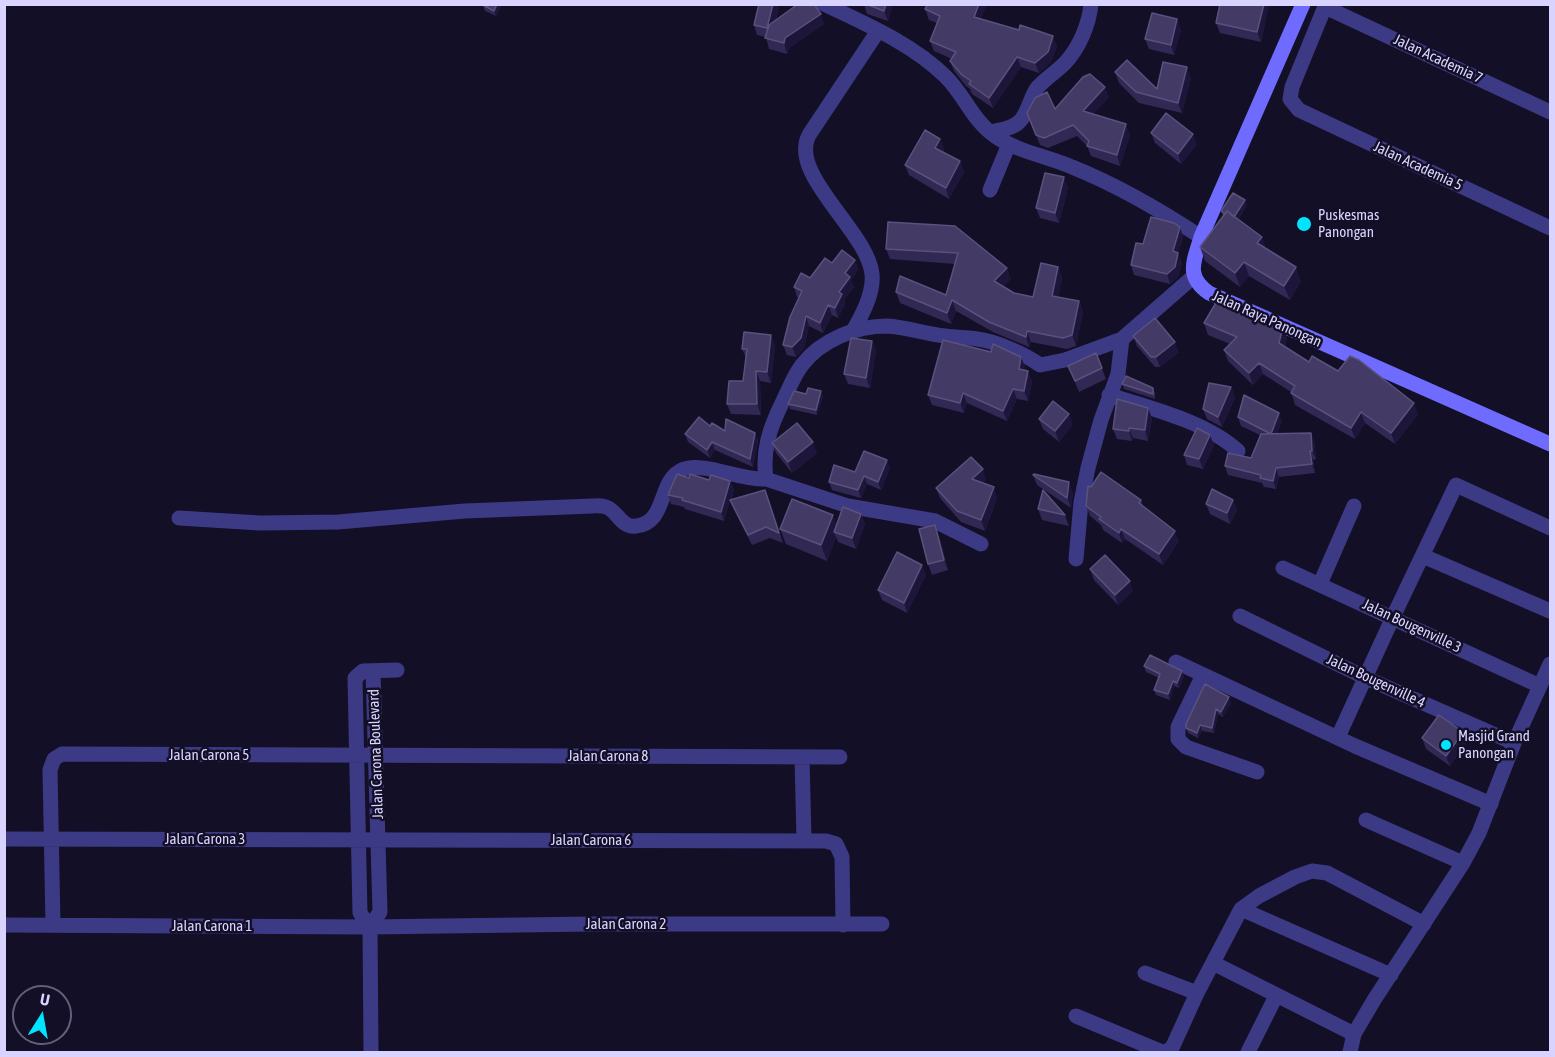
<!DOCTYPE html>
<style>
body{margin:0}
#map{position:relative;width:1555px;height:1057px;overflow:hidden;background:#130f26;font-family:"Asap Condensed",sans-serif}
canvas{display:block}
.frame{position:absolute;inset:0;border:6px solid #d9d4ff;pointer-events:none}
.north{position:absolute;left:12px;top:985px;width:60px;height:60px;box-sizing:border-box;background:#130f26;border:2px solid #625e7d;border-radius:50%;rotate:11deg;font-size:16px;font-weight:700;line-height:24px;text-align:center;color:#d9d4ff}
.north::after{content:'';display:block;margin:auto;width:21px;height:27px;background:#00e5ff;clip-path:polygon(50% 0,100% 100%,50% 72%,0 100%)}
</style>
<div id="map">
<canvas width="1555" height="1057"></canvas>
<div class="frame"></div>
<div class="north">U</div>
</div>
<script>
const ctx = document.querySelector('canvas').getContext('2d');
ctx.lineJoin = 'round';
function stroke(path, color, width, dash) { ctx.strokeStyle = color; ctx.lineWidth = width; ctx.lineCap = dash ? 'butt' : 'round'; ctx.setLineDash(dash || []); ctx.stroke(path); }
function fillPath(path, color) { ctx.fillStyle = color; ctx.fill(path, 'evenodd'); }
function label(font, color, halo, rows, align = 'center') {
  ctx.font = font + ' "Asap Condensed",sans-serif'; ctx.lineWidth = 5; ctx.setLineDash([]); ctx.textBaseline = 'middle'; ctx.strokeStyle = halo; ctx.fillStyle = color; for (const [text, x, y, turn = 0] of rows) {
    ctx.save(); ctx.translate(x, y); ctx.rotate((+turn || 0) * Math.PI / 180); ctx.textAlign = isNaN(turn) ? turn : align; if (halo) ctx.strokeText(text, 0, 0); ctx.fillText(text, 0, 0); ctx.restore();
  }
}
stroke(new Path2D(`
 M824 4C866 24 913 44 946 77 965 96 973 121 995 136 1018 152 1047 156 1072 167 1117 185 1160 210 1201 237
 M1326 4 1292 87 1290 99 1299 110 1550 228
 M1325 7 1550 112
 M990 132C999 130 1013 129 1020 121 1028 113 1030 98 1037 88 1045 79 1056 72 1065 63 1079 48 1089 25 1091 4
 M990 190 1009 144
 M853 331C862 315 874 293 872 274 868 232 788 174 809 135L878 31
 M1109 395C1150 408 1207 422 1238 451
 M766 479 848 506 935 521 981 544
 M179 518 260 523 338 522 465 511 592 506C596 506 601 505 606 507 618 511 621 528 636 526 668 523 657 479 684 469 705 462 742 481 766 479 762 450 770 427 783 401 789 389 794 375 802 365 821 340 856 326 887 326 906 327 926 334 945 336 956 338 967 337 977 339 995 341 1025 354 1040 365L1065 360 1122 339 1193 277
 M1423 556 1550 611
 M1076 559 1081 502 1088 468 1101 420 1118 374 1122 339
 M1283 568 1540 686
 M1320 584 1354 506
 M1240 616 1366 678 1514 743
 M1176 662 1355 746 1491 804
 M1203 675 1178 727V739L1186 747 1257 772
 M1338 737 1393 617 1456 485 1550 528
 M802 757 804 840
 M1366 820 1463 863
 M4 839 826 841 836 844 842 857 843 925
 M1241 909 1391 975
 M4 925 370 927 592 924H882
 M53 925 50 770 54 759 62 754 840 757
 M370 927 360 913 355 678 363 671 397 670
 M1213 963 1354 1034
 M1145 973 1197 993
 M1076 1016 1162 1052
 M371 1052 370 927 380 912 373 671
 M1162 1052 1168 1051 1173 1046 1197 993 1241 909 1259 896 1295 877 1312 871 1327 873 1424 924
 M1248 1052 1276 996
 M1350 1052 1354 1034 1374 1000 1463 863 1479 833 1514 743 1550 664`), '#3d3a85', 15);
stroke(new Path2D(`
 M1303 4 1201 237C1194 261 1185 276 1209 293L1550 444`), '#6f6bff', 15);
fillPath(new Path2D(`
 M502 4 496 16 485 11 483 5Z
 M864 4H893L888 21 867 14Z
 M1220 4H1269L1261 42 1220 33 1216 23Z
 M779 6 776 20 824 24 789 48 787 54 769 49 766 37 757 35 754 25Z
 M925 9 981 19 1057 46 1051 62 1039 73 1021 67 993 108 972 94 970 89 966 86 954 71 950 61 952 59 934 51 930 41 937 23 929 20Z
 M1177 19 1181 30 1174 55 1149 49 1145 39Z
 M1115 72 1157 89 1191 78 1182 113 1139 103 1119 83Z
 M1109 97 1093 114 1130 135 1120 166 1091 156 1087 146 1077 136 1048 148 1040 145 1027 113 1055 109Z
 M1151 133 1197 144 1181 164 1155 143Z
 M940 139 944 149 943 152 960 161 964 172 949 199 909 175 905 165Z
 M1068 188 1059 223 1040 218 1036 208Z
 M1247 205 1238 220 1266 249 1301 281 1290 300 1249 276 1240 287 1205 261 1200 247 1223 216 1221 211Z
 M955 226 1011 279 1003 286 1014 293 1033 297 1058 267 1062 278 1058 297 1079 301 1083 312 1076 346 1067 349 1031 342 1029 347 993 332 956 311 951 324 900 303 896 292 946 295 955 264 890 259 886 249Z
 M1180 227 1183 237 1178 254 1182 263 1178 277 1170 284 1134 275 1131 265 1143 244Z
 M855 260 858 270 851 280 854 287 844 300 845 304 838 318 832 315 823 333 809 326 804 348 796 357 787 355 783 345 799 298 797 297 794 287 832 263Z
 M1243 315 1283 327 1287 338 1285 347 1309 362 1338 371 1418 414 1395 444 1365 423 1355 439 1295 405 1291 392 1263 374 1253 385 1228 361 1224 350 1230 344 1208 335 1204 323Z
 M771 335 775 346 771 383 760 381 761 415 731 414 727 404 743 381 746 358 742 349Z
 M1133 336 1179 352 1160 367H1155L1137 346Z
 M872 341 876 351 870 388 848 384 844 374Z
 M991 352 1021 357 1025 367 1024 370 1032 381 1028 401 1017 399 1007 421 967 403 964 413 932 405 928 395Z
 M1096 353 1106 379 1079 392 1068 366Z
 M1122 384 1153 388 1155 393V399L1124 389Z
 M1231 387 1235 398 1222 427 1207 419 1203 409Z
 M823 396 817 415 790 409 788 404Z
 M1238 417 1282 421 1277 433H1311L1314 441 1316 459 1313 460 1315 473 1279 477 1276 489 1264 487 1262 483 1228 475 1225 466 1251 458 1260 435 1241 426Z
 M1152 418 1148 441 1133 438 1132 441 1117 439 1113 429Z
 M1039 419 1073 424 1059 442 1043 429Z
 M710 426 725 431 755 433 758 441 753 467 715 450 710 458 688 442 685 434Z
 M772 443 817 453 792 473 776 453Z
 M1214 445 1203 469 1187 465 1184 455Z
 M890 468 881 490 867 484 861 498 832 490 829 482 855 472Z
 M1033 475 1073 492 1071 508 1037 485Z
 M689 478 730 481 734 490 731 500H769L783 543 770 538 752 545 734 510 730 500 724 521 685 509 684 507 671 504 668 495Z
 M986 480 982 483 997 498 985 531 961 522 940 498 936 488Z
 M1141 500 1143 506 1179 541 1163 565 1125 539 1122 543 1103 530 1101 525 1090 516 1086 506Z
 M1233 500 1237 510 1230 524 1210 514 1206 504Z
 M1038 509 1065 515 1069 526 1042 520Z
 M861 514 865 524 856 549 838 542 836 537 827 561 786 544 780 529 837 524Z
 M939 536 948 570 932 575 928 564Z
 M1090 569 1133 591 1118 605 1094 580Z
 M926 575 907 613 882 600 878 590Z
 M1144 666 1184 676 1179 688 1174 686 1170 700 1156 695 1154 690 1159 678 1146 672Z
 M1205 684 1231 703 1223 717 1218 714 1214 733 1202 731 1198 738 1188 733 1186 728Z
 M1463 732 1467 742 1450 766 1426 749 1422 738Z`), '#312854');
fillPath(new Path2D(`
 M497 4H502L496 16 494 11Z
 M773 4H779V6L771 39 767 28Z
 M886 4H893L888 21 884 11Z
 M979 4H987L978 27 974 17Z
 M1264 4H1269L1261 42 1257 32Z
 M821 14 824 24 789 48 787 54 784 43 785 38Z
 M1177 19 1181 30 1174 55 1171 45Z
 M1053 36 1057 46 1051 62 1039 73 1035 63Z
 M1017 57 1021 67 993 108 989 98Z
 M1187 67 1191 78 1182 113 1178 103Z
 M1105 87 1109 97 1087 121 1083 111Z
 M1126 124 1130 135 1120 166 1117 155Z
 M1193 134 1197 144 1181 164 1178 154Z
 M940 139 944 149 939 158 935 148Z
 M960 161 964 172 949 199 946 188Z
 M1064 177 1068 188 1059 223 1055 213Z
 M1245 200 1247 205 1235 224 1233 219Z
 M1180 227 1183 237 1178 254 1182 263 1178 277 1170 284 1167 274Z
 M1262 237 1267 251 1257 243Z
 M855 260 858 270 851 280 854 287 844 300 845 304 838 318 835 308 839 292 845 273Z
 M1244 262 1249 276 1240 287 1235 273Z
 M1058 267 1062 278 1056 306 1052 296Z
 M1296 267 1301 281 1290 300 1284 286Z
 M1007 268 1011 279 998 292 994 281Z
 M952 300 956 311 951 324 947 313Z
 M1079 301 1083 312 1076 346 1072 335Z
 M828 305 832 315 823 333 820 323Z
 M806 316 809 326 804 348 796 357 792 347Z
 M1283 327 1287 338 1283 354 1279 343Z
 M1027 331 1031 342 1029 347 1026 337Z
 M771 335 775 346 771 383 767 372Z
 M872 341 876 351 870 388 866 378Z
 M1175 342 1179 352 1160 367 1156 357Z
 M1021 357 1025 367 1022 380 1019 369Z
 M1259 363 1263 374 1253 385 1249 373Z
 M756 371 760 381 761 415 757 404Z
 M1028 371 1032 381 1028 401 1024 391Z
 M1231 387 1235 398 1222 427 1218 417Z
 M1013 389 1017 399 1007 421 1003 411Z
 M821 391 823 396 817 415 816 410Z
 M963 393 967 403 964 413 960 403Z
 M1414 403 1418 414 1395 444 1391 433Z
 M1148 408 1152 418 1148 441 1145 430Z
 M1361 412 1365 423 1355 439 1351 428Z
 M1279 413 1282 421 1274 442 1271 434Z
 M1069 414 1073 424 1059 442 1055 431Z
 M1129 428 1133 438 1132 441 1129 431Z
 M755 433 758 441 753 467 750 459Z
 M1311 433 1314 441 1316 459 1312 451Z
 M1210 435 1214 445 1203 469 1199 459Z
 M712 442 715 450 710 458 707 450Z
 M813 442 817 453 792 473 788 462Z
 M1310 451 1313 460 1315 473 1312 464Z
 M887 460 890 468 881 490 878 482Z
 M1276 468 1279 477 1276 489 1273 481Z
 M983 469 986 480 975 490 972 479Z
 M864 476 867 484 861 498 858 490Z
 M730 481 734 490 724 521 721 512Z
 M1069 482 1073 492 1071 508 1067 498Z
 M994 487 997 498 985 531 981 520Z
 M1233 500 1237 510 1230 524 1227 513Z
 M861 514 865 524 856 549 852 538Z
 M833 515 839 530 834 532 836 537 827 561 821 545Z
 M935 525 939 536 948 570 944 560Z
 M1121 529 1125 539 1122 543 1119 533Z
 M1175 531 1179 541 1163 565 1159 554Z
 M922 565 926 575 907 613 904 603Z
 M1130 581 1133 591 1118 605 1115 595Z
 M1182 671 1184 676 1179 688 1177 683Z
 M1173 681 1174 686 1170 700 1168 694Z
 M1229 697 1231 703 1223 717 1221 712Z
 M1216 709 1218 714 1214 733 1212 728Z
 M1200 725 1202 731 1198 738 1197 733Z
 M1463 732 1467 742 1450 766 1446 756Z`), '#1d163a');
const building = new Path2D(`
 M483 4H497L494 11 483 5Z
 M759 4H773L767 28 754 25Z
 M798 4H814L821 14 785 38 784 43 765 38 769 25Z
 M866 4H886L884 11Z
 M928 4H979L974 17 1019 30 1020 25 1053 36 1048 52 1035 63 1017 57 989 98 969 84 971 81 962 75 950 61 956 52 930 41 940 16 925 9Z
 M1220 4H1264L1257 32 1216 23Z
 M1152 13 1177 19 1171 45 1145 39Z
 M1127 60 1157 89 1163 62 1187 67 1178 103 1136 92 1115 72Z
 M1090 74 1105 87 1083 111 1126 124 1117 155 1087 146 1089 141 1073 125 1044 138 1036 135 1027 113 1035 98 1047 92 1055 109 1083 77Z
 M1166 113 1193 134 1178 154 1151 133Z
 M925 130 940 139 935 148 960 161 946 188 905 165Z
 M1045 173 1064 177 1055 213 1036 208Z
 M1233 193 1245 200 1234 217 1227 211 1225 214 1221 211Z
 M1227 211 1262 237 1257 243 1296 267 1284 286 1244 262 1235 273 1200 247Z
 M1151 217 1174 223 1180 227 1173 251 1178 253 1175 267 1167 274 1131 265 1136 243 1143 244Z
 M888 222 955 226 1007 268 994 281 1014 293 1033 297 1041 263 1058 267 1052 296 1079 301 1072 335 1063 338 1027 331 1026 337 989 322 952 300 947 313 896 292 900 276 946 295 958 253 886 249Z
 M842 250 855 260 845 273 850 277 839 292 842 294 835 308 828 305 820 323 806 316 801 338 792 347 783 345 790 317 802 291 794 287 801 273 810 278 825 258 832 263Z
 M1217 301 1241 311 1240 314 1270 321 1283 327 1279 343 1309 362 1312 356 1338 371 1350 356 1359 360 1414 403 1391 433 1361 412 1351 428 1291 393 1295 386 1259 363 1249 373 1224 350 1237 337 1204 323Z
 M1155 318 1175 342 1156 357H1151L1133 336Z
 M744 332 771 335 767 372 756 371 757 404H727L729 381H743L747 349H742Z
 M851 338 872 341 866 378 844 374Z
 M943 340 991 352 993 344 1021 357 1019 369 1028 371 1024 391 1013 389 1003 411 963 393 960 403 928 395Z
 M1096 353 1102 368 1075 381 1068 366Z
 M1126 376 1153 388V394L1122 384Z
 M1209 383 1231 387 1218 417 1203 409Z
 M808 388 821 391 816 410 788 404 794 391 806 394Z
 M1244 395 1279 413 1271 434 1238 417Z
 M1117 399 1148 408 1145 430 1129 428V431L1113 429Z
 M1053 401 1069 414 1055 431 1039 419Z
 M699 417 710 426 712 423 725 431 726 419 755 433 750 459 712 442 707 450 685 434Z
 M797 423 813 442 788 462 772 443Z
 M1197 428 1210 435 1199 459 1184 455Z
 M1311 433 1312 451H1310L1312 464 1276 468 1273 481 1260 478 1261 475 1225 466 1228 453 1251 458 1261 434Z
 M864 451 887 460 878 482 864 476 858 490 829 482 834 465 855 472Z
 M971 457 983 469 972 479 994 487 981 520 957 511 936 488Z
 M1101 472 1141 500 1139 503 1175 531 1159 554 1121 529 1119 533 1099 519 1101 517 1086 506 1088 486 1091 487Z
 M677 474 689 478 690 474 709 480 711 475 730 481 721 512 682 500 683 498 668 495Z
 M1034 474 1069 482 1067 498 1033 475Z
 M1212 489 1233 500 1227 513 1206 504Z
 M765 490 779 533 766 527 748 535 730 500Z
 M1043 490 1065 515 1038 509Z
 M792 499 833 515 821 545 780 529Z
 M843 507 861 514 852 538 834 532Z
 M935 525 944 560 928 564 919 529Z
 M897 552 922 565 904 603 878 590Z
 M1105 555 1130 581 1115 595 1090 569Z
 M1150 655 1182 671 1177 683 1173 681 1168 694 1154 690 1160 674 1144 666Z
 M1205 684 1229 697 1221 712 1216 709 1212 728 1200 725 1197 733 1186 728V724Z
 M1439 715 1463 732 1446 756 1422 738Z`);
fillPath(building, '#433a66');
stroke(building, '#5a527e', 1.5);
for (const [x, y, r, color] of [
 [1304,224,8,"#00e5ff"],
 [1446,745,6,"#00e5ff"]
]) { const dot = new Path2D(); dot.arc(x, y, r, 0, 2 * Math.PI); ctx.fillStyle = color; ctx.fill(dot); stroke(dot, '#130f26', 2); }
label('15px', '#d9d4ff', '#130f26', [
 ["Jalan Academia 7",1438,59,25],
 ["Jalan Academia 5",1418,166,25],
 ["Jalan Raya Panongan",1267,319,24],
 ["Jalan Bougenville 3",1412,626,25],
 ["Jalan Bougenville 4",1376,681,25],
 ["Jalan Carona Boulevard",376,754,-92],
 ["Jalan Carona 5",209,755],
 ["Jalan Carona 8",608,756],
 ["Jalan Carona 3",205,839],
 ["Jalan Carona 6",591,840],
 ["Jalan Carona 2",626,924],
 ["Jalan Carona 1",212,926]
]);
label('15px', '#d9d4ff', '#130f26', [
 ["Puskesmas",1318,215],
 ["Panongan",1318,232],
 ["Masjid Grand",1458,736],
 ["Panongan",1458,753]
], 'left');
</script>
